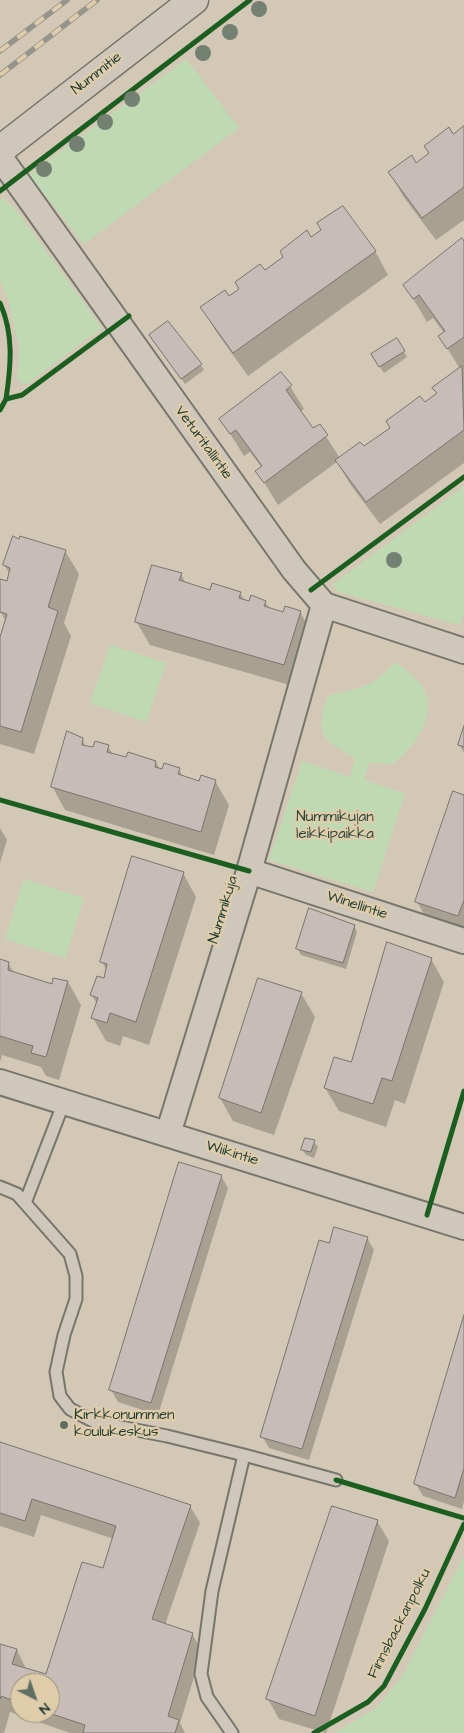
<!DOCTYPE html>
<style>
body{margin:0}
#map{position:relative;width:464px;height:1733px;overflow:hidden;background:#d3c8b6;font-family:"Architects Daughter",sans-serif}
canvas{display:block}
.north{position:absolute;left:10px;top:1673px;width:50px;height:50px;box-sizing:border-box;background:#dfccaa;border:1px solid #92937b;border-radius:50%;rotate:139deg;font-size:14px;font-weight:700;line-height:20px;text-align:center;color:#1f3d34}
.north::after{content:'';display:block;margin:auto;width:18px;height:22px;background:#5e6e62;clip-path:polygon(50% 0,100% 100%,50% 72%,0 100%)}
</style>
<div id="map">
<canvas width="464" height="1733"></canvas>
<div class="north">N</div>
</div>
<script>
const ctx = document.querySelector('canvas').getContext('2d');
ctx.lineJoin = 'round';
function fillPath(path, color) { ctx.fillStyle = color; ctx.fill(path, 'evenodd'); }
function stroke(path, color, width, dash) { ctx.strokeStyle = color; ctx.lineWidth = width; ctx.lineCap = dash ? 'butt' : 'round'; ctx.setLineDash(dash || []); ctx.stroke(path); }
function label(font, color, halo, rows, align = 'center') {
  ctx.font = font + ' "Architects Daughter",sans-serif'; ctx.lineWidth = 4.5; ctx.setLineDash([]); ctx.textBaseline = 'middle'; ctx.strokeStyle = halo; ctx.fillStyle = color; for (const [text, x, y, turn = 0] of rows) {
    ctx.save(); ctx.translate(x, y); ctx.rotate((+turn || 0) * Math.PI / 180); ctx.textAlign = isNaN(turn) ? turn : align; if (halo) ctx.strokeText(text, 0, 0); ctx.fillText(text, 0, 0); ctx.restore();
  }
}
fillPath(new Path2D(`
 M186 59 239 128 84 244 29 175Z
 M3 198 16 210 102 328 27 384 21 383 17 378 19 347 8 299 0 281V201Z
 M464 486V613L460 625 338 592 332 585Z
 M110 645 166 663 146 722 90 703Z
 M395 662C405 669 416 677 423 688 439 715 413 748 393 764L369 763 364 780 405 793 373 892 269 860 302 761 350 777 355 758C322 740 314 735 328 696 359 688 374 688 395 662Z
 M24 879 84 898 65 958 5 939Z
 M464 1556V1733H334L376 1708 401 1678Z`), '#bfdab2');
fillPath(new Path2D(`
 M464 127V220L436 240 403 196 390 173 416 165Z
 M311 239 375 251 388 275 248 376 215 330 202 307 229 297Z
 M464 243V463L380 524 350 484 337 462 278 505 257 471 262 468 250 452 244 456 221 419 290 386 304 409 300 412 313 430 319 426 340 458 364 448 437 394 434 388 460 369 440 336 444 333 433 318 427 322 405 285Z
 M397 340 407 357 384 373 372 355Z
 M154 341 201 365 204 370 185 384Z
 M65 551 79 574 64 623 71 636 34 754 0 744V642L6 621 0 611V580L7 582 10 574 4 565Z
 M181 574 186 584 210 592 240 593 245 601 265 602 270 609 283 614 300 612 313 635 297 687 150 645 136 621Z
 M464 730V753L459 744Z
 M82 739 86 747 94 748 108 746 113 755 156 762 160 770 179 769 183 777 200 783 215 781 229 805 214 855 65 810 52 786Z
 M464 797V927L424 914 417 902Z
 M0 828 7 840 0 863Z
 M183 873 196 897 149 1045 123 1036 120 1046 106 1041 93 1018 97 1004 92 995 104 980 107 971 102 962Z
 M354 926 357 932 346 969 301 955 298 949Z
 M431 959 444 982 405 1104 395 1100 386 1127 339 1111 325 1088 352 1064Z
 M0 961 8 963 14 973 52 985 68 982 81 1005 59 1080 46 1076 41 1067 2 1055 0 1062Z
 M301 993 315 1017 274 1135 233 1121 220 1098Z
 M314 1142 318 1147 314 1158 306 1155 302 1149Z
 M221 1176 228 1188 158 1415 118 1402 111 1390Z
 M367 1238 374 1250 309 1460 269 1448 262 1436Z
 M464 1319V1501L462 1509 423 1496 416 1484Z
 M0 1443 190 1506 200 1523 165 1625 192 1634 202 1651 180 1723 185 1733H70L10 1712 4 1733H0V1646L17 1650 26 1669 47 1676 103 1569 114 1539 41 1515 34 1537 0 1526ZM20 1683H50V1713H20Z
 M377 1521 389 1541 326 1733 279 1719 268 1699Z`), '#0003');
const building = new Path2D(`
 M464 126V187L422 218 388 172 412 155 416 163 429 153 424 146 449 127 453 134Z
 M343 206 376 251 233 353 200 307 225 290 229 296 239 289 235 282 260 264 265 270 283 257 280 251 307 230 311 237 321 230 317 223Z
 M462 238 464 241V337L447 349 438 336 445 331 419 295 413 299 403 285Z
 M168 321 202 364 181 379 149 335Z
 M397 338 405 351 379 367 371 354Z
 M462 366 464 430 366 502 335 460 360 442 364 446 390 428 386 421 420 396 425 402 437 393 432 388Z
 M281 372 292 385 286 390 313 428 320 424 328 435 264 483 255 471 262 466 236 430 230 434 219 419Z
 M13 536 19 539 20 536 66 550 48 607 58 611 21 732 0 726V637L7 614 0 612V579L7 581 10 568 3 565Z
 M152 565 182 573 179 580 210 590 212 583 241 592 239 598 249 601 251 595 266 601 264 606 283 612 285 606 301 611 284 665 135 622Z
 M464 726V747L458 745Z
 M67 731 83 738 82 745 93 747 95 741 109 745 107 752 126 757 128 752 156 761 155 767 162 769 164 763 180 768 178 774 199 781 201 775 216 780 201 832 51 787Z
 M453 791 464 795V900L458 916 415 902Z
 M132 856 184 872 136 1022 110 1013 107 1023 91 1018 98 998 90 995 97 976 104 978 107 964 100 962Z
 M309 908 355 925 343 963 296 949Z
 M387 942 432 958 392 1081 382 1078 373 1104 324 1088 334 1057 351 1062Z
 M0 959 9 962 8 970 52 984 53 978 68 981 46 1057 31 1053 33 1046 0 1036Z
 M258 978 302 992 261 1113 219 1098Z
 M305 1138 315 1140 311 1152 301 1150Z
 M179 1162 222 1175 151 1403 109 1390Z
 M334 1227 368 1237 302 1449 260 1437 319 1240 329 1243Z
 M464 1315V1468L455 1498 414 1484Z
 M0 1442 191 1505 152 1619 193 1633 168 1716 179 1720 175 1733H83L85 1725 49 1713 50 1683H20V1703L1 1696 0 1699V1644L17 1649 12 1664 46 1674 82 1562 103 1568 116 1526 32 1499 25 1521 0 1513Z
 M332 1506 378 1520 315 1716 266 1699Z`);
fillPath(building, '#c8bcb8');
stroke(building, '#76766c', 1);
const lane = new Path2D(`
 M0 1187 17 1194 70 1254 76 1276V1299L64 1335 56 1372 60 1396 70 1409 95 1422 167 1436 244 1455 212 1591 201 1674 207 1697 232 1733
 M25 1203 64 1102
 M244 1455 336 1480`);
const street = new Path2D(`
 M0 157 294 570 324 605 464 651
 M249 871 464 941
 M0 1082 464 1227
 M168 1134 249 871 324 605`);
const secondary = new Path2D(`
 M0 150 194 0`);
stroke(lane, '#76766c', 15);
stroke(street, '#76766c', 28);
stroke(secondary, '#76766c', 31);
stroke(lane, '#cfc7ba', 11);
stroke(street, '#cfc7ba', 24);
stroke(secondary, '#cfc7ba', 28);
const rail = new Path2D(`
 M0 51 67 0
 M0 75 97 0`);
stroke(rail, '#96948b', 5.5);
stroke(rail, '#dfccaa', 4, [11]);
stroke(new Path2D(`
 M0 191 250 0
 M0 303C14 334 11 366 6 399
 M0 410 6 399 22 395 129 316
 M311 590 464 477
 M0 800 249 871
 M427 1215 464 1091
 M336 1480 464 1518
 M314 1733 368 1702 384 1686 425 1609 464 1524`), '#1b5e20', 5);
ctx.fillStyle = '#748072';
for (const [x, y] of [
 [259,9],
 [230,32],
 [203,53],
 [132,99],
 [105,122],
 [77,144],
 [44,169],
 [394,560]
]) { ctx.beginPath(); ctx.arc(x, y, 8, 0, 2 * Math.PI); ctx.fill(); }
for (const [x, y, r, color] of [
 [64,1425,5,"#5e6e62"]
]) { const dot = new Path2D(); dot.arc(x, y, r, 0, 2 * Math.PI); ctx.fillStyle = color; ctx.fill(dot); stroke(dot, '#dfccaa', 2); }
label('15px', '#1f3d34', '#dfccaa', [
 ["Nummitie",97,74,-38],
 ["Veturitallintie",203,443,54],
 ["Winellintie",357,906,18],
 ["Nummikuja",224,910,-73],
 ["Wiikintie",232,1154,17],
 ["Finnsbackanpolku",400,1624,-63]
]);
label('15px', '#26463a', '#dfccaa', [
 ["Nummikujan",335,818],
 ["leikkipaikka",335,835]
]);
label('15px', '#1f3d34', '#dfccaa', [
 ["Kirkkonummen",74,1416],
 ["koulukeskus",74,1433]
], 'left');
</script>
